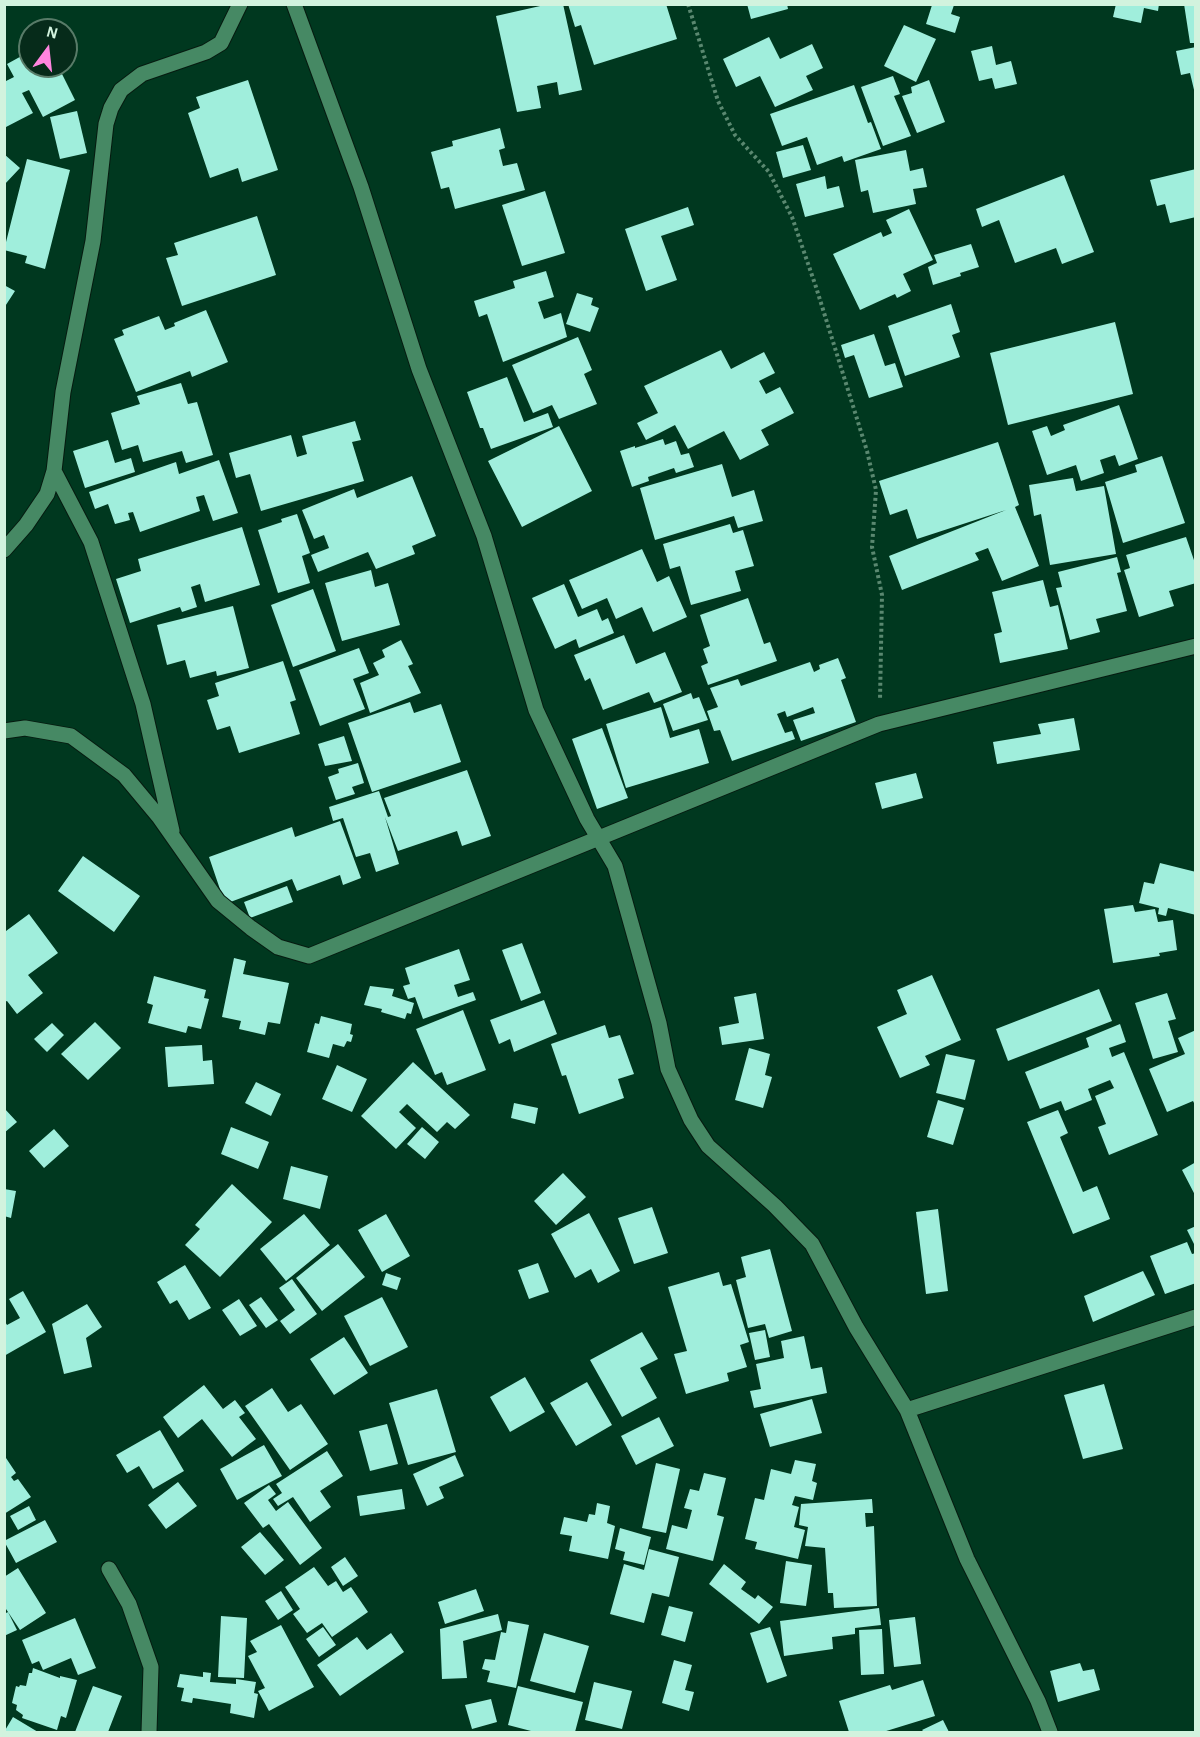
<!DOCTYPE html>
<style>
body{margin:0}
#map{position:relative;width:1200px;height:1737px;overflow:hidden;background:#00381f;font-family:"Alegreya Sans",sans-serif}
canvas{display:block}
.frame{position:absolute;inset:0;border:6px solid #d2f3de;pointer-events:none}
.north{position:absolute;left:18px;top:18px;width:60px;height:60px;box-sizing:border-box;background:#062b1a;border:2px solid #587b68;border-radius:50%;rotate:15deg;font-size:16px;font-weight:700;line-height:24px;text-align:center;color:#d2f3de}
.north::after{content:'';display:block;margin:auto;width:21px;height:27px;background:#ff85df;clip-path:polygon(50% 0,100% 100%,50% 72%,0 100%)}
</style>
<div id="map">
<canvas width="1200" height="1737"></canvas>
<div class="frame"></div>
<div class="north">N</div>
</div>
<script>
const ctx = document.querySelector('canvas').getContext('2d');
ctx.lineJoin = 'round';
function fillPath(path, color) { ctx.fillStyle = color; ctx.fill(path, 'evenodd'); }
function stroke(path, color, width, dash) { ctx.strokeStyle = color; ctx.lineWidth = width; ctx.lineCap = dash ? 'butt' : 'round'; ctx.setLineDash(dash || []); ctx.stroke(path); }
fillPath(new Path2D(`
 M549 4H563L582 90 559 95 557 82 537 86 541 108 517 112 496 16Z
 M568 4H666L677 39 594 65 581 25 575 27Z
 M747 4H787L788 9 751 19Z
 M1116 4H1159L1158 11 1144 8 1141 23 1113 17Z
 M1184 4H1196V43H1190Z
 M932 5H954L951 14 960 17 955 33 926 24Z
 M904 25 936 39 916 82 884 66Z
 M769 37 780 59 812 44 823 68 806 76 813 90 775 107 760 76 736 87 723 59Z
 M992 46 996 65 1011 61 1017 84 995 89 992 78 979 81 971 51Z
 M1196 47V94H1195L1190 73 1181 75 1176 51Z
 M27 53 30 58V66H34L36 70 43 66H58L75 100 43 117 29 90 22 93 33 113 6 127 4 124V82L14 77 7 64Z
 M893 76 900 94 894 96 911 136 883 146 861 87Z
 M248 80 278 170 242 182 238 168 210 178 188 113 200 108 196 97Z
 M929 80 945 122 917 133 902 96 912 93 911 87Z
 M854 85 868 123 871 122 881 149 844 162 842 156 817 165 807 137 782 146 770 114Z
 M77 111 87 153 60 159 50 117Z
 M500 128 505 148 499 150 503 166 517 163 525 190 455 209 449 187 441 189 431 152 453 146 452 141Z
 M803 145 811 170 783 178 776 152Z
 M906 150 910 171 923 168 927 187 913 189 916 204 873 213 868 190 861 192 855 160Z
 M4 154 20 168 4 185Z
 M27 159 70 170 45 269 25 263 27 256 4 250Z
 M1196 169V217L1170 223 1165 204 1157 206 1150 180Z
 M1064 175 1094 252 1062 264 1056 248 1015 263 999 220 982 227 976 209Z
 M825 176 827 189 839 186 844 207 805 217 796 184Z
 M545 191 565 253 522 266 502 205Z
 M688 207 694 225 661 236 677 280 646 291 625 229Z
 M909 209 933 260 903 274 911 291 897 298 895 294 860 310 833 254 881 232 883 237 892 233 886 220Z
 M257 216 276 275 182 306 166 258 178 255 174 243Z
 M971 244 979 267 960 273 961 276 933 285 928 267 937 263 934 255Z
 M546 271 554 297 538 302 544 319 561 313 567 337 503 362 487 314 479 317 474 301 515 288 513 281Z
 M4 285 15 291 4 308Z
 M577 293 593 298 591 305 599 308 590 332 566 324Z
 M951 304 960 332 952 335 960 357 905 376 888 326Z
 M206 310 228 362 192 377 190 371 136 392 114 339 124 335 122 330 159 316 165 330 175 326 174 323Z
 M1115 322 1133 394 1008 425 990 353Z
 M874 334 885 366 895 363 903 387 869 398 854 355 845 358 841 345Z
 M578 337 592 370 584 374 597 404 559 419 552 405 533 413 512 365Z
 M721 350 731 369 764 352 775 373 759 381 766 394 780 387 794 413 761 430 769 445 740 460 724 431 688 449 675 425 646 440 637 423 658 413 644 386Z
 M507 377 524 422 548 413 553 427 491 449 483 428H480L467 392Z
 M181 383 188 404 197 402 213 455 186 463 182 451 143 462 138 445 122 450 111 413 140 404 137 396Z
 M1119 405 1138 459 1119 466 1115 455 1100 460 1104 473 1081 481 1076 465 1047 475 1032 431 1047 426 1051 436 1065 430 1063 425Z
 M355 421 361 440 352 442 364 481 261 511 250 474 236 478 229 453 291 435 297 457 307 454 302 436Z
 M559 426 592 491 522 527 488 461Z
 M663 439 665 445 676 441 681 455 689 453 694 467 676 473 674 468 648 477 649 481 632 487 620 451 635 446V448Z
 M108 440 115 463 131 458 135 472 85 488 73 451Z
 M998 442 1019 505 1015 507 1039 566 1002 581 988 548 975 553 979 560 902 590 889 556 1006 510 917 539 907 509 890 515 879 481Z
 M1162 456 1185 523 1123 543 1105 482 1137 472 1135 465Z
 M219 460 238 513 213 521 204 495 196 497 200 511 140 532 133 512 128 513 130 520 115 524 108 504 95 509 89 492 176 462 179 474Z
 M722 464 732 497 754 490 763 521 738 528 734 516 655 540 640 488Z
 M412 476 436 536 412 546 415 554 376 569 368 552 318 572 311 555 329 548 324 535 314 539 302 510 354 489 357 498Z
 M1073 478 1076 491 1104 486 1116 554 1050 565 1041 514 1034 516 1029 485Z
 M297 514 310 553 302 556 310 583 278 593 258 530 282 522 281 519Z
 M730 524 733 533 743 530 754 566 735 571 741 591 691 605 680 566 670 569 663 544Z
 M242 527 260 585 205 602 200 584 191 587 197 607 182 612 180 607 130 623 116 579 141 571 138 559Z
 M1186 537 1196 566V583L1169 591 1174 606 1139 617 1124 570 1130 568 1126 555Z
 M642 549 657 582 669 576 687 617 653 632 642 607 616 619 607 598 582 609 569 580Z
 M1117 557 1121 572 1117 573 1127 611 1096 619 1100 632 1070 640 1056 588 1062 587 1058 572Z
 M371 570 375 587 388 583 400 625 342 641 325 583Z
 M1043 580 1050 607 1058 605 1068 649 1000 663 994 634 1002 632 992 592Z
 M564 584 578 617 597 609 602 621 608 618 614 633 579 648 576 639 555 649 532 598Z
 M313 589 336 651 293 667 271 605Z
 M748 598 764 644 770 642 777 661 708 685 701 666 708 663 703 649 710 646 700 615Z
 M233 606 249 668 217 676 216 671 190 678 185 660 167 665 157 625Z
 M624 635 636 664 665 652 682 692 654 703 649 692 603 710 590 678 585 681 574 655Z
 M401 640 413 664 408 666 421 693 370 713 360 683 379 675 373 663 385 657 382 650Z
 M359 648 369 673 353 679 365 709 320 726 299 670Z
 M838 658 846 678 841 680 856 722 801 741 793 720 815 713 813 707 787 717 785 711 777 714 785 733 792 731 795 739 732 761 720 730 714 731 707 711 718 707 710 688 738 679 741 686 810 662 814 672 820 669 819 665Z
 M283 661 296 700 290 702 300 734 239 753 230 726 217 730 207 700 219 696 215 683Z
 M691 693 693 699 699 697 708 720 673 731 663 704Z
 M410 702 414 713 441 704 461 762 372 792 348 723Z
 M661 707 670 738 699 729 709 763 626 788 606 724Z
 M1074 718 1080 750 997 764 993 742 1041 734 1038 724Z
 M602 728 628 798 597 809 572 739Z
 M344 736 352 761 325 766 318 744Z
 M358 763 364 783 352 787 355 794 336 800 328 777 339 773 338 769Z
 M467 770 491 836 462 846 457 831 398 851 385 817 399 864 376 872 370 853 356 857 343 818 333 821 329 807 379 791 388 817 391 816 384 798Z
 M916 773 923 798 882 809 875 783Z
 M340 821 361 878 343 885 340 875 297 891 292 879 225 904 209 857 292 827 295 837Z
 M83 856 140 896 114 932 58 891Z
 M1160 863 1196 872V915L1168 908 1166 916 1158 914 1159 908 1139 903 1144 882 1154 884Z
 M287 886 293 902 250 918 244 902Z
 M1133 905 1135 912 1155 909 1158 922 1173 920 1177 950 1159 953 1160 956 1113 963 1104 909Z
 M29 914 58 953 28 975 43 993 17 1014 7 1001 4 1002V928L6 931Z
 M522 943 541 993 521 1001 502 950Z
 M459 949 470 980 454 985 458 997 473 992 476 1000 423 1019 415 997 408 999 403 986 410 984 405 968Z
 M234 958 246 961 243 974 289 983 280 1024 268 1022 265 1035 239 1029 241 1021 222 1017Z
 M932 975 961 1040 925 1056 930 1065 900 1078 877 1027 907 1014 897 990Z
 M154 976 206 990 204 998 209 999 201 1029 188 1026 186 1033 148 1023 153 1005 147 1003Z
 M370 986 394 989 392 996 414 1003 411 1014 407 1013 405 1019 381 1012 382 1009 364 1005Z
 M1099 989 1112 1021 1008 1061 996 1029Z
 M756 993 764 1039 722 1045 719 1027 739 1023 734 997Z
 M1167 993 1176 1019 1168 1021 1178 1052 1153 1059 1135 1003Z
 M544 1000 557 1034 514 1052 510 1039 499 1044 490 1020Z
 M463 1010 486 1070 447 1085 442 1072 435 1075 416 1029Z
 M321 1016 352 1024 350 1034 353 1035 351 1042 347 1041 344 1047 333 1044 329 1058 307 1052 315 1023 319 1024Z
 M95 1022 121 1048 88 1080 61 1054Z
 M52 1023 64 1035 47 1052 34 1039Z
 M1120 1024 1126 1042 1109 1048 1112 1057 1124 1052 1158 1135 1109 1155 1098 1127 1106 1124 1095 1096 1114 1088 1110 1080 1088 1089 1092 1100 1065 1111 1061 1101 1040 1109 1025 1072 1089 1047 1086 1038Z
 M605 1025 609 1038 620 1035 634 1074 618 1079 624 1098 579 1114 566 1075 562 1076 551 1044Z
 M1196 1030V1107L1193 1101 1167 1112 1149 1069 1185 1054 1178 1038Z
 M202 1045 203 1061 212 1060 214 1084 168 1087 165 1047Z
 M749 1048 770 1054 765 1075 772 1077 763 1108 735 1100Z
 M946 1054 975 1060 965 1100 936 1093Z
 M413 1062 470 1115 455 1129 447 1122 437 1132 407 1104 399 1112 416 1128 396 1149 361 1116Z
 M337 1065 367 1079 352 1112 322 1099Z
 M256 1082 281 1094 271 1116 245 1103Z
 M938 1100 964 1108 953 1145 927 1137Z
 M514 1103 538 1108 535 1124 511 1118Z
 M4 1108 17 1122 4 1133Z
 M1058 1110 1068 1133 1060 1137 1083 1192 1097 1186 1110 1219 1073 1234 1027 1122Z
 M231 1127 269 1142 258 1169 221 1154Z
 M422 1127 439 1142 425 1159 407 1144Z
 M54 1129 69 1146 44 1168 29 1151Z
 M1196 1162V1197L1182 1170Z
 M291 1166 328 1176 320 1209 283 1199Z
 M563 1173 586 1197 556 1225 534 1201Z
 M232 1184 272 1222 220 1277 185 1245 200 1229 195 1225Z
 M4 1189 16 1191 11 1218 4 1216Z
 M652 1207 668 1253 634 1264 618 1218Z
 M938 1209 948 1291 926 1294 916 1212Z
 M589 1213 620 1271 598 1283 591 1269 575 1278 551 1234Z
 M304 1214 330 1245 286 1281 260 1249Z
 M386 1214 410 1256 382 1272 358 1230Z
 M1196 1226V1248L1187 1230Z
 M1187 1242 1192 1254 1196 1253V1283L1165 1294 1150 1256Z
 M338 1244 365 1277 322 1311 296 1278Z
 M770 1249 792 1331 769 1338 765 1324 748 1328 736 1280 746 1277 741 1257Z
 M538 1263 549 1292 529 1299 518 1270Z
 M185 1265 211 1308 189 1320 177 1300 170 1304 157 1282Z
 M1143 1271 1155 1295 1093 1322 1084 1296Z
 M719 1272 723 1286 731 1284 749 1342 740 1345 747 1367 727 1373 729 1381 686 1394 674 1354 687 1351 668 1287Z
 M386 1273 401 1278 397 1290 382 1285Z
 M292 1279 317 1314 290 1334 280 1321 295 1310 279 1288Z
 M23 1291 46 1332 4 1356V1320L7 1325 20 1318 9 1299Z
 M261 1297 278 1320 266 1328 249 1305Z
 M382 1297 408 1347 370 1366 344 1316Z
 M239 1299 257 1326 240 1336 222 1310Z
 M87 1304 102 1327 86 1338 92 1367 64 1374 52 1324Z
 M765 1330 770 1357 755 1360 749 1333Z
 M642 1332 658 1359 640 1368 657 1398 622 1417 590 1360Z
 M804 1336 811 1369 822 1367 827 1393 754 1408 750 1391 761 1389 756 1364 784 1358 781 1341Z
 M344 1337 368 1373 334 1395 310 1359Z
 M525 1377 545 1412 510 1432 490 1397Z
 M587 1382 612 1425 576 1446 550 1403Z
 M1104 1384 1123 1449 1083 1459 1064 1395Z
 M204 1385 223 1409 235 1400 245 1413 239 1417 256 1439 232 1457 202 1419 178 1438 163 1417Z
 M272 1388 288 1412 301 1404 328 1444 290 1470 245 1406Z
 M437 1389 456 1452 408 1465 389 1403Z
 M812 1399 822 1433 770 1447 760 1414Z
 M659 1417 674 1446 636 1465 621 1436Z
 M387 1424 398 1464 370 1471 359 1431Z
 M160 1430 184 1471 153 1489 139 1466 127 1473 116 1455Z
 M264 1445 282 1476 237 1500 220 1469Z
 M327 1451 343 1476 320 1491 331 1507 310 1522 293 1497 278 1506 273 1499 282 1493 276 1484Z
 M455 1455 464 1476 439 1487 444 1498 427 1506 413 1474Z
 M6 1458 16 1473 11 1477 14 1481 18 1479 31 1497 4 1514V1459Z
 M795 1460 816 1464 812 1481 817 1483 813 1500 795 1496 792 1505 799 1507 794 1527 805 1530 798 1559 755 1549 757 1542 745 1539 755 1498 764 1500 771 1469 791 1474Z
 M656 1463 680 1469 666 1533 642 1528Z
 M704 1473 726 1478 717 1515 724 1517 713 1561 666 1549 672 1525 687 1529 692 1510 684 1508 690 1489 699 1491Z
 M178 1482 197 1506 166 1529 148 1505Z
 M269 1485 276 1494 268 1500 276 1511 288 1502 322 1548 300 1565 269 1524 263 1528 244 1503Z
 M402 1489 405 1509 360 1516 357 1496Z
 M872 1499 873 1513H865L866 1527 874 1526 877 1606 834 1608 833 1593H828L825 1548 805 1546 808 1527 799 1525 801 1504Z
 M597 1503 610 1506 607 1523 615 1526 608 1559 569 1551 572 1536 560 1534 564 1517 587 1522 589 1514 595 1515Z
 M29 1506 36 1520 18 1530 10 1516Z
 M45 1520 57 1542 16 1563 4 1541Z
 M620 1528 651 1537 644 1565 623 1560 625 1552 615 1549Z
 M260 1532 284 1560 265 1575 241 1547Z
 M649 1549 679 1557 669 1597 652 1593 644 1623 610 1614 624 1564 644 1570Z
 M345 1557 358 1576 343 1586 331 1567Z
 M786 1561 812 1565 806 1606 780 1603Z
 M724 1564 746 1582 741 1589 755 1599 758 1595 773 1607 759 1624 709 1584Z
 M314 1567 328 1586 336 1581 343 1592 351 1587 368 1612 332 1637 322 1623 307 1633 293 1614 300 1609 285 1587Z
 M18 1568 46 1613 20 1630 4 1606V1577Z
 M476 1589 484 1611 445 1624 438 1602Z
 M281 1591 293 1610 278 1620 265 1601Z
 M669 1606 693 1612 685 1642 661 1635Z
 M879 1608 881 1625 855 1628V1634L832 1637 833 1649 784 1656 780 1621Z
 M8 1612 17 1630 4 1636V1614Z
 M498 1614 502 1630 463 1641 467 1678 442 1679 440 1629Z
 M221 1616 247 1618 244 1678 218 1677Z
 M915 1617 921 1664 894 1667 889 1620Z
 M75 1618 96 1668 78 1675 71 1658 43 1670 39 1661 32 1664 22 1640Z
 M508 1621 529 1625 516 1688 487 1682 490 1671 482 1669 485 1659 495 1660 501 1632 506 1633Z
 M281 1625 314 1687 269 1711 258 1691 265 1688 248 1656 257 1652 250 1641Z
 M323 1627 336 1645 319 1657 306 1639Z
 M770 1627 787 1676 767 1683 750 1633Z
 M882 1629 884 1674 861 1675 859 1630Z
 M391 1633 404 1652 340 1696 317 1665 357 1637 367 1650Z
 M544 1633 589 1646 575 1693 530 1681Z
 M674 1660 692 1665 685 1690 694 1692 689 1711 662 1703Z
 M1080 1663 1083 1671 1094 1669 1100 1690 1058 1702 1050 1671Z
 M33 1668 60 1678V1676L77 1680 66 1718 61 1716 57 1730 22 1718 23 1715 16 1710 17 1705 12 1703 16 1686 19 1687 20 1685 26 1686 29 1673H32Z
 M203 1672 211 1673 210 1682 236 1684V1679L256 1682 254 1693 258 1694 254 1718 230 1713 231 1704 193 1698 192 1703 181 1701 184 1688 177 1687 180 1674 203 1677Z
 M923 1680 935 1716 883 1732H849L839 1701 890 1685 892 1690Z
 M594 1682 632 1691 622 1729 585 1720Z
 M93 1686 122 1696 108 1732H75Z
 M518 1686 583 1702 575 1732H531V1731L508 1725Z
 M491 1699 497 1722 472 1729 465 1705Z
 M13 1717 38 1732H4Z
 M943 1720 949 1732H924L922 1730Z`), '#a0eedc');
const street = new Path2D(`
 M294 4 361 187 419 369 484 536 536 710 587 819 615 866 659 1023 668 1069 691 1120 708 1146 775 1206 812 1244 856 1327 907 1410 967 1559 1038 1701 1050 1732
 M54 471 91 542 143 704 172 831
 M4 550 26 525 47 494 54 471 63 392 93 241 106 124 111 108 121 90 142 74 206 52 221 43 240 4
 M4 731 25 728 71 736 124 775 159 817 218 901 251 928 278 947 309 956 879 724 1196 646
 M907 1410 1196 1317
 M109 1569 129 1604 151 1667 149 1732`);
stroke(street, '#061b10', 17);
stroke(new Path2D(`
 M688 4 718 101 735 135 769 172 792 217 816 287 867 451 876 490 872 547 882 595 880 700`), '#5a8870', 4, [3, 3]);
stroke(street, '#468964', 15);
</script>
